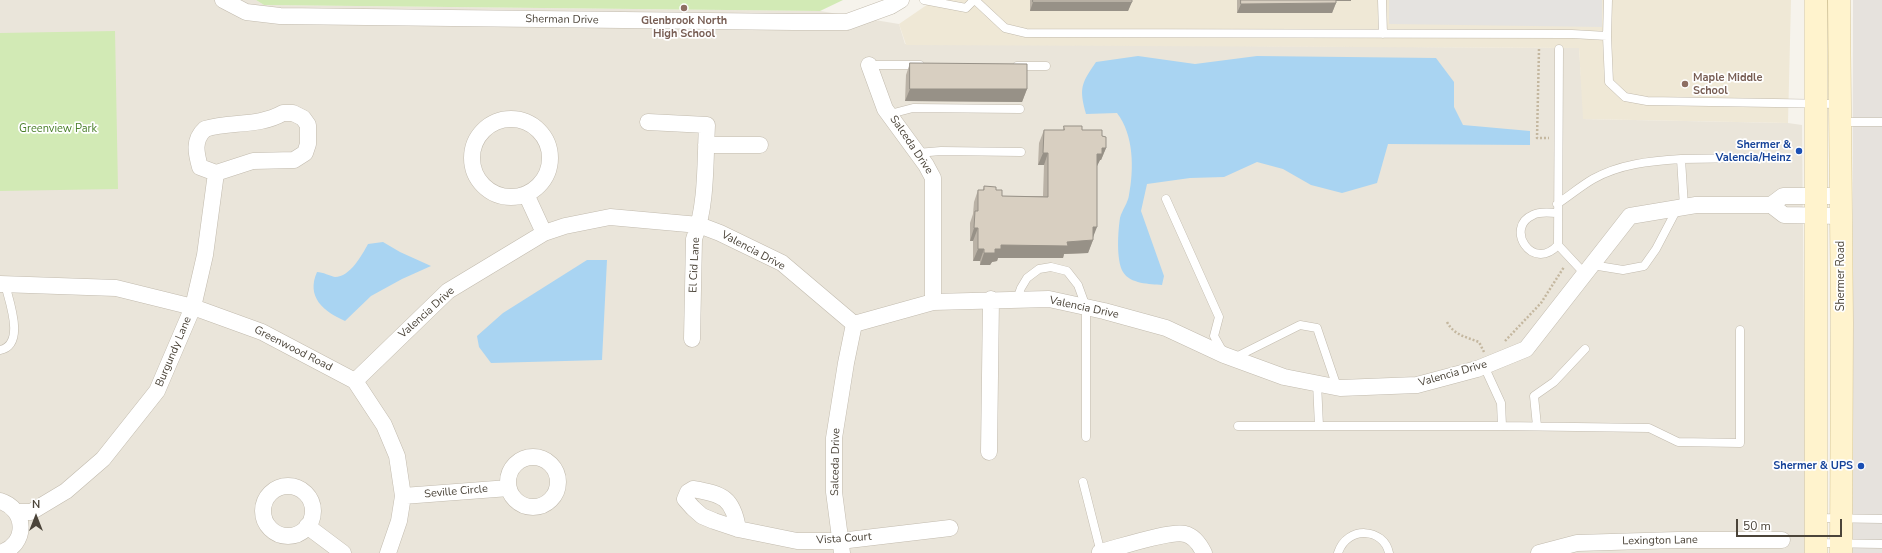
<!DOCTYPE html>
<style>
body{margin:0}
#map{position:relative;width:1882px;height:553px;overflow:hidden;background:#f6f3ec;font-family:"Nunito Sans",sans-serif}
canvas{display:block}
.north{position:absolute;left:16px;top:497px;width:40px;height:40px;-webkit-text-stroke:3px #fff;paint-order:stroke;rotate:0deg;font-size:11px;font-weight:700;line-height:16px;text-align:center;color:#4b4439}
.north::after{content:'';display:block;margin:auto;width:14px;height:18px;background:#4b4439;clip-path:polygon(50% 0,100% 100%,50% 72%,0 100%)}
.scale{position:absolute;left:1736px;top:519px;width:106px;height:18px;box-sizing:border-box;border:2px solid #4b4439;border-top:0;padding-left:5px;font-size:12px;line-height:14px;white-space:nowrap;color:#4b4439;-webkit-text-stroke:3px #fff;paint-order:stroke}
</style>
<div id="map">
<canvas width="1882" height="553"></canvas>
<div class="north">N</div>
<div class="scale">50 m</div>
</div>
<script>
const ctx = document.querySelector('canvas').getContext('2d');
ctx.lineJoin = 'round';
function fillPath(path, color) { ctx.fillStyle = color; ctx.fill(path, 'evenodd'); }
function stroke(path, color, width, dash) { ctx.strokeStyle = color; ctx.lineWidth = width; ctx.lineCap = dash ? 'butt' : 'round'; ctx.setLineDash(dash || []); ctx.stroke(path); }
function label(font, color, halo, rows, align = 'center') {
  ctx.font = font + ' "Nunito Sans",sans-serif'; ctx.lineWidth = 3.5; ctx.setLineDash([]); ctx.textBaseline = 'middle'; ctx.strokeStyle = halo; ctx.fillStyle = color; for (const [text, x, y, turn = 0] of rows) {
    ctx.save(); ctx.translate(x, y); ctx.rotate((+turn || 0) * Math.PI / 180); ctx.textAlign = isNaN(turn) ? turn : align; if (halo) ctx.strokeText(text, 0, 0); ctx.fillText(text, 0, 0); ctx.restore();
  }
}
fillPath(new Path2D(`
 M0 0H256L264 5 820 11 899 24 905 44 1579 48 1584 119 1788 123 1802 125 1806 553H0Z`), '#eae5da');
fillPath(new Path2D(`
 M1853 0H1882V553H1852Z`), '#e6e2dd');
fillPath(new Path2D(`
 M934 0H1791L1788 123 1583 119 1579 48 906 45 899 24Z`), '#efe8d6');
fillPath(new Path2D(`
 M256 0H843L820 11 264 5Z
 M115 31 118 189 0 191V33Z`), '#d2eab5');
fillPath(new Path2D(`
 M1389 0H1602V27L1389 24Z`), '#e5e3e0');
fillPath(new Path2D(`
 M1138 56 1195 64 1257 56 1436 58 1454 82V107L1463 125 1530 131V145L1388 144 1377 183 1342 193 1311 185 1283 169 1257 162 1224 177 1190 178 1147 184 1141 211 1164 276 1162 285C1150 284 1130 284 1123 272 1116 260 1118 231 1120 218 1122 210 1128 203 1129 195 1134 169 1134 135 1117 113L1086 114C1079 88 1081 84 1096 62Z
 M383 242 400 252 431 266 402 279 371 296 345 321C323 311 306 297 317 272 323 272 330 276 335 277 350 277 362 255 368 244Z
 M587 260H607L602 360 491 363 479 347 477 336 503 313Z`), '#a9d4f2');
const service = new Path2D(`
 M924 0 966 8 974 0
 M975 0 1005 28 1026 33 1572 34 1607 36 1609 82 1625 97 1647 101 1838 104
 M1382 0 1383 34
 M1607 36 1608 0
 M1559 49 1558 245 1585 274
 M869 65H920
 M1017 66H1046
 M890 114 913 108 1020 109
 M1841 122H1882
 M917 153 941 151 1021 152
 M1166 199 1219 317 1214 336 1223 352
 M1557 204C1569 196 1581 186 1593 179 1620 164 1650 161 1681 159
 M1684 207 1681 159 1751 158
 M1558 213C1550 213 1540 211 1533 215 1504 227 1532 273 1558 245
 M1592 265 1623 270 1644 266 1656 249 1677 209
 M1017 299 1021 288 1027 278 1039 269 1051 267 1067 271 1078 285 1086 307V437
 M0 350C26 345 9 301 5 284
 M1234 358 1300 325 1317 328 1337 387
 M1484 366 1501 403 1502 426 1649 428 1678 442 1740 443V330
 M1317 383 1319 426H1502
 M1238 426H1319
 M1537 426 1534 396 1554 382 1585 349
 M1083 482 1101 553
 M1817 518 1882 519
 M1817 543 1882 544
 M1338 553C1347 525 1384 528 1389 553`);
const minor = new Path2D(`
 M223 0 246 12 280 16 794 22H847L891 6 901 0
 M869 65 885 109 926 165 933 178V302
 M283 113H293L303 118 308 125V144L305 153 294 160 253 161 216 173 200 167C196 153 193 140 205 129 231 121 258 127 283 113Z
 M472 158a39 39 0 1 1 78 0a39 39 0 1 1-78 0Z
 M648 122 707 125C705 161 707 205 694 239L692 339
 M706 145H760
 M526 194 544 233
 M1771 205 1784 215 1841 216
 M0 284 116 288 193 307 262 332 355 381 384 425 397 456 403 496 399 521 388 553
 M355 381 448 291 544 233 565 226 610 217 699 225 720 233 782 263 854 324 933 302 1049 299 1104 311 1166 328 1224 355 1284 377 1340 388 1417 385 1477 369 1526 349 1630 216 1696 205H1771L1783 196H1841
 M989 452 991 299
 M508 482a25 25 0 1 1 50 0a25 25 0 1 1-50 0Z
 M263 511a25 25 0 1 1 50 0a25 25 0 1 1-50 0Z
 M403 496 509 488
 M0 501C27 509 28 545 0 553
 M17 512H31L66 491 103 459 157 391 193 307 205 255 216 173
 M307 526 343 553
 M738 529C733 498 723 494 693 489L688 492 685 499 693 508 702 516 714 521 738 529 797 541H840L950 528
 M1100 552C1117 548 1171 530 1185 534 1194 536 1200 545 1204 553
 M842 553 834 492V438L846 363 854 324
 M1539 553 1577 543 1678 540H1782`);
const secondary = new Path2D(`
 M1839 0 1842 322 1841 553
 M1816 553V0`);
stroke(service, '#c2bbae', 9);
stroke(minor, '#c2bbae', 17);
stroke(secondary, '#d6c79b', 23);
stroke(new Path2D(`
 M1539 49 1537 138H1549
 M1447 322C1454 335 1466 337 1479 342L1484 352
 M1505 341 1541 303 1564 267`), '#c4b79f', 2.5, [2, 2]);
stroke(service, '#fff', 8);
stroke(minor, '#fff', 16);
stroke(secondary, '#fff3cd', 22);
fillPath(new Path2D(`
 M1030 0H1132L1128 11H1030Z
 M1237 0H1351V1H1336V3L1332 13H1237Z
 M910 63 1027 89 1022 102 905 101 906 75Z
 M1064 126 1082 130 1102 136 1106 148 1101 160H1100L1097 166 1093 240 1088 253 1064 254 1063 258H998L997 261 992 262 990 265H980V261H973V241H970V223L973 214 974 202 978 190H983L984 186 996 190 1002 196H1043L1044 165H1038L1039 143 1044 130H1063Z`), '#bab2a6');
fillPath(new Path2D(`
 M1332 0H1351V1H1332Z
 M1033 2H1132L1128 11H1030Z
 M1336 3 1332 13H1237L1241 4Z
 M910 89H1027L1022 102 905 101Z
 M1102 148H1106L1101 160H1100L1097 166H1092L1097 154Z
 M1043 153H1048L1044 165H1038Z
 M1093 227H1097L1092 240Z
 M974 228H978L973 241H970Z
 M1093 240 1088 253 1064 254 1063 258H998L997 261 992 262 990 265H980L984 253 995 249 1001 245Z
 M978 249H984L980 261H973Z`), '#979187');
const building = new Path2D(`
 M1033 0H1132V2H1033Z
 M1241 0H1336V3L1241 4Z
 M910 63 1027 64V89H910Z
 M1064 126H1082V130H1102V136L1106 137V148H1102V154H1097V227H1093V240L1067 242 1068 246 1001 245V249H995V253H984V249H978V228H974L975 211H978V190H984V186L996 187V190H1002V196L1048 197V153H1043L1044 130H1064Z`);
fillPath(building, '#d8cfc1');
stroke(building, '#979187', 1);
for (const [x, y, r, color] of [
 [684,8,4,"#8d6e63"],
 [1685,84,4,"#8d6e63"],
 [1799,151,4,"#1a4fb4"],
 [1861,466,4,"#1a4fb4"]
]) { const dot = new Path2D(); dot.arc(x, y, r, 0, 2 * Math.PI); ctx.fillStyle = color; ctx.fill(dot); stroke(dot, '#fff', 1.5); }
label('11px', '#4b4439', '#fff', [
 ["Sherman Drive",562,20,1],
 ["Salceda Drive",911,145,56],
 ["Valencia Drive",753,251,28],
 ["El Cid Lane",695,265,-87],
 ["Shermer Road",1841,276,-90],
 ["Valencia Drive",1084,308,12],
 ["Valencia Drive",427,313,-42],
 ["Greenwood Road",293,349,27],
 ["Burgundy Lane",174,352,-67],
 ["Valencia Drive",1453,374,-16],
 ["Salceda Drive",836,462,-89],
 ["Seville Circle",456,492,-5],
 ["Vista Court",844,539,-4],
 ["Lexington Lane",1660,541,-1]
]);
label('bold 11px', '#785e54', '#fff', [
 ["Glenbrook North",684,21],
 ["High School",684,34],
 ["Maple Middle",1693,78,"left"],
 ["School",1693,91,"left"]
]);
label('11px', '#4a7f2a', '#fff', [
 ["Greenview Park",58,129]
]);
label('bold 11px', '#164399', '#fff', [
 ["Shermer &",1791,145],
 ["Valencia/Heinz",1791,158],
 ["Shermer & UPS",1853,466]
], 'right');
</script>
